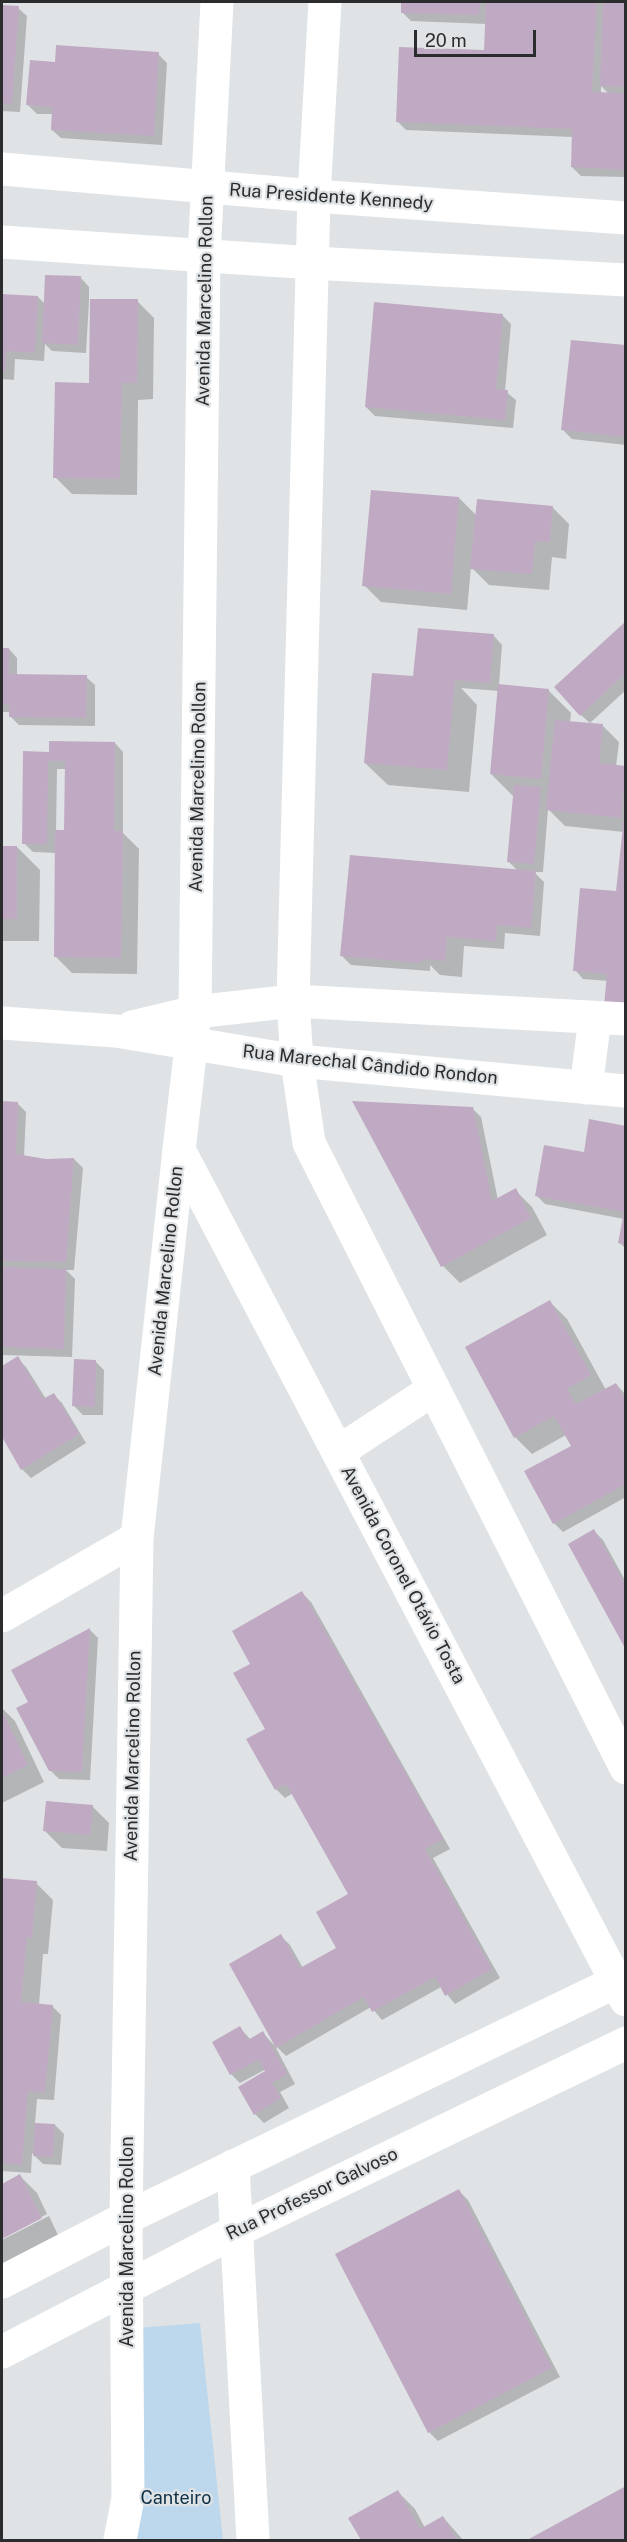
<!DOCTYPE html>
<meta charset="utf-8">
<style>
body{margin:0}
#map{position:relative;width:627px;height:2542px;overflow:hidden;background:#e0e3e5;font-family:"Public Sans",sans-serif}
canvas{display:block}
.frame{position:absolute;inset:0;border:3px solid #2b2c2d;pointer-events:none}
.scale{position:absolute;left:414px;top:30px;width:122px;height:27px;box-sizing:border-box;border:3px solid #2b2c2d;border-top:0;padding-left:8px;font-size:18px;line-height:21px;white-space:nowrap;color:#2b2c2d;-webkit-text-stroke:4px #e0e3e5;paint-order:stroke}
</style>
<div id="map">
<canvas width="627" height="2542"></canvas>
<div class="frame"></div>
<div class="scale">20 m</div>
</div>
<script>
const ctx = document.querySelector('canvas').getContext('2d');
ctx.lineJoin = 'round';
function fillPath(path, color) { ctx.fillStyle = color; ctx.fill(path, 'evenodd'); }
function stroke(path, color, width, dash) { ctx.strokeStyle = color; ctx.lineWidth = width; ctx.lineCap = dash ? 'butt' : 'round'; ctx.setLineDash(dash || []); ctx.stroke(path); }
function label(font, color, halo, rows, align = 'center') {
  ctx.font = font + ' "Public Sans",sans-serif'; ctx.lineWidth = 4.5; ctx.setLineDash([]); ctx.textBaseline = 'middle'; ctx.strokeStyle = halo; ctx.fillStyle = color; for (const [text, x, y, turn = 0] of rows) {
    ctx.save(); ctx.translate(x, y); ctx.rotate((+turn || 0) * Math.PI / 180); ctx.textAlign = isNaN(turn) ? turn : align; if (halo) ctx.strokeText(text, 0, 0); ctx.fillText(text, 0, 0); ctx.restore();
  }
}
fillPath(new Path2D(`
 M200 2323 223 2540H133L137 2328Z`), '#bdd8ed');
fillPath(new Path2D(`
 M403 2H626V177L581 176 572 167 573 137 406 130 398 122 486 52 487 24 411 21 402 12ZM601 86 609 94 601 93Z
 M2 6 18 8 27 16 20 112 2 111Z
 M158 54 167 63 162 145 61 138 52 130 53 114H37L28 105 56 63Z
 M81 278 89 287V301H137L154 318 153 399 138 400 137 495 72 494 55 477 90 385 92 301H89L86 353 52 351 45 344 44 361 15 359 14 380 2 379V295L38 297 45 304Z
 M502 315 511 324 505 391 516 400 513 428 375 416 366 407Z
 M626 347V445L572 439 563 430Z
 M459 498 477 516 552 507 569 524 566 559 552 557 549 590 489 585 471 567 467 610 381 602 364 585Z
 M626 623V690L590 723 581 715Z
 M494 636 502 645 499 685 548 690 571 713 570 723 602 725 619 742 616 767 626 768V1026L608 981 583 979 575 970 617 894 624 832 565 826 548 809 543 872H534L544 882 540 936 505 933 504 949 464 946 462 977 440 975 430 965V971L351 965 342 956 518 871 508 861 514 797 491 774 499 691 461 688 477 705 469 792 388 785 365 763 417 678Z
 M2 649H9L17 658V676L86 677 95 685V726L19 725 10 716V712H2Z
 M115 743 123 752V833L139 849 137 974 72 973 55 956 57 853 33 852 24 843 50 753ZM57 769H67L65 832H56Z
 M2 847H17L40 870 39 941H2Z
 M2 1103H17L26 1112 24 1157 46 1161 74 1159 83 1168 74 1270H66L75 1279 72 1357 2 1355Z
 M354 1103 472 1108 481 1117 498 1200 515 1190 532 1207 547 1235 460 1283 443 1266Z
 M626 1128V1249L619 1242 624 1219 545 1204 537 1196 585 1154Z
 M550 1302 567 1319 606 1390 616 1384 626 1395V1497L563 1532 554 1523 573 1447 566 1435 532 1454 515 1437Z
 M17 1358 26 1367 46 1399 53 1394 62 1403 86 1443 31 1478 22 1469 2 1434V1368Z
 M95 1361 104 1370 103 1415H83L74 1406Z
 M594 1531 603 1540 626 1582V1647Z
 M302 1593 311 1602 450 1849 433 1858 500 1978 455 2004 441 1987 382 2020 371 2007 286 2056 274 2044 295 2084 280 2092 289 2108 264 2123 255 2114 267 2072 266 2069 240 2083 231 2074 214 2043 240 2028 251 2040 263 2033 274 2045 281 1936 290 1945 303 1968 338 1948 350 1895 293 1793 285 1798 276 1789 267 1729 252 1664Z
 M90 1630 98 1638 90 1780 59 1779 50 1770 30 1703Z
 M2 1708 15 1721 44 1782 2 1803Z
 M92 1806 109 1823 107 1851 62 1848 45 1831Z
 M2 1880 36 1883 53 1900 48 1954H43L39 2005 52 2006 61 2015 54 2100 37 2099 35 2124 55 2125 64 2134 61 2165 43 2164 32 2153 31 2173 2 2171Z
 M20 2176 37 2193 47 2214 2 2237V2185Z
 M459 2191 468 2200 560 2377 438 2441 429 2432Z
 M49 2216 58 2235 2 2264V2240Z
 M626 2488V2540H530Z
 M398 2492 415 2509 425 2528 443 2517 463 2540H363L350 2518Z`), '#0003');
fillPath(new Path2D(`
 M401 2H480L479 15 401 13Z
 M486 2H597L592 92 626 93V170L571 167 572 129 396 122 399 47 484 50Z
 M603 2H626V87L600 86Z
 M2 5 19 6 12 104 2 103Z
 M56 45 159 52 154 136 51 130 52 107 26 105 30 60 55 62Z
 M45 275 81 276 78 345 42 343Z
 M2 294 38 296 35 353 6 351 5 371H2Z
 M90 299H138L137 383H122L120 479 53 478 55 382 89 383Z
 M374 302 503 314 496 389 508 390 505 420 365 407Z
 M571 340 626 345V437L561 430Z
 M371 490 459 497 451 594 362 586Z
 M477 499 553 506 550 542 535 541 532 574 470 569Z
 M626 621V673L580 716 554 687Z
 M418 628 494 634 490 683 455 680 447 770 364 763 372 673 413 676Z
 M2 648H9V674L87 675 86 718 9 717V704H2Z
 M498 684 549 689 541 779 490 774Z
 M555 720 603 724 599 763 626 766 621 818 546 810Z
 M49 741 115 742 114 831H123L121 958 54 957 55 830H64L65 761H48L47 844H22L23 751 49 752Z
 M514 785 541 787 534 864 507 862Z
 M624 817H626V1009L604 1006 607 974 573 971 580 888 616 891Z
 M2 846H17V919H2Z
 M350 855 536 871 531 928 497 925 496 941 447 937 445 961 422 959 421 963 340 956Z
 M2 1101 18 1102 16 1154 46 1159 74 1158 66 1262 2 1261Z
 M352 1101 473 1107 492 1201 516 1188 531 1218 441 1267Z
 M589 1119 626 1126V1245L618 1243 624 1212 535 1196 544 1145 584 1152Z
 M2 1267 66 1269 64 1349 2 1347Z
 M550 1300 591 1375 567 1389 576 1404 616 1383 626 1401V1484L553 1524 524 1471 571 1446 554 1416 514 1438 465 1347Z
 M18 1356 43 1399 54 1393 79 1434 21 1470 2 1437V1366Z
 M74 1359 96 1360 95 1407 72 1406Z
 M594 1529 626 1586V1650L568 1544Z
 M302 1591 443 1839 425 1849 492 1969 445 1996 435 1977 372 2012 364 1997 276 2048 229 1964 281 1934 300 1968 336 1948 316 1912 348 1894 286 1784 275 1790 246 1739 265 1729 233 1673 250 1664 232 1631Z
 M90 1628 82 1772 49 1771 16 1708 28 1702 11 1670Z
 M2 1710 28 1765 2 1778Z
 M46 1801 93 1805 90 1835 43 1831Z
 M2 1878 37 1881 32 1938 27 1937 21 2002 53 2005 45 2092 28 2091 22 2165 2 2163Z
 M240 2026 248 2040 263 2031 287 2074 272 2083 281 2098 254 2115 238 2087 265 2071 259 2060 230 2075 212 2042Z
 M35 2123 55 2124 53 2157 33 2156Z
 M20 2174 42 2218 2 2239V2184Z
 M459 2189 552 2368 428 2433 335 2254Z
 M626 2486V2540H527Z
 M398 2490 420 2529 443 2516 457 2540H361L348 2518Z`), '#c0aac3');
stroke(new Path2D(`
 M314 196 626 218
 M313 263 626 280
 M2 1023 116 1031 297 1061 626 1091
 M132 1027 195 1012 293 1001 626 1019
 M586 1088 595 1018
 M2 1616 137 1538`), '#fff', 33);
stroke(new Path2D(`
 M2 169 314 196
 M2 242 313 263
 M233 2166 253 2540
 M2 2282 126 2218 626 1977
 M2 2352 238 2230 626 2043
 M120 2540 128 2498 126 2218 137 1538 179 1150`), '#fff', 33);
stroke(new Path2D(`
 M217 2 204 256 195 1012 179 1150 626 2000
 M325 2 314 196 293 1001 297 1061 309 1143 626 1768
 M338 1452 434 1389`), '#fff', 33);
label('18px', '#2b2c2d', '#e0e3e5', [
 ["Rua Presidente Kennedy",331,197,4],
 ["Avenida Marcelino Rollon",205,301,-89],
 ["Avenida Marcelino Rollon",198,787,-89],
 ["Rua Marechal Cândido Rondon",370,1065,6],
 ["Avenida Marcelino Rollon",166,1271,-84],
 ["Avenida Coronel Otávio Tosta",403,1575,62],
 ["Avenida Marcelino Rollon",133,1756,-89],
 ["Rua Professor Galvoso",312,2194,-26],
 ["Avenida Marcelino Rollon",127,2242,-90]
]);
label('18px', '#0c3047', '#e0e3e5', [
 ["Canteiro",176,2498]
]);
</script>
